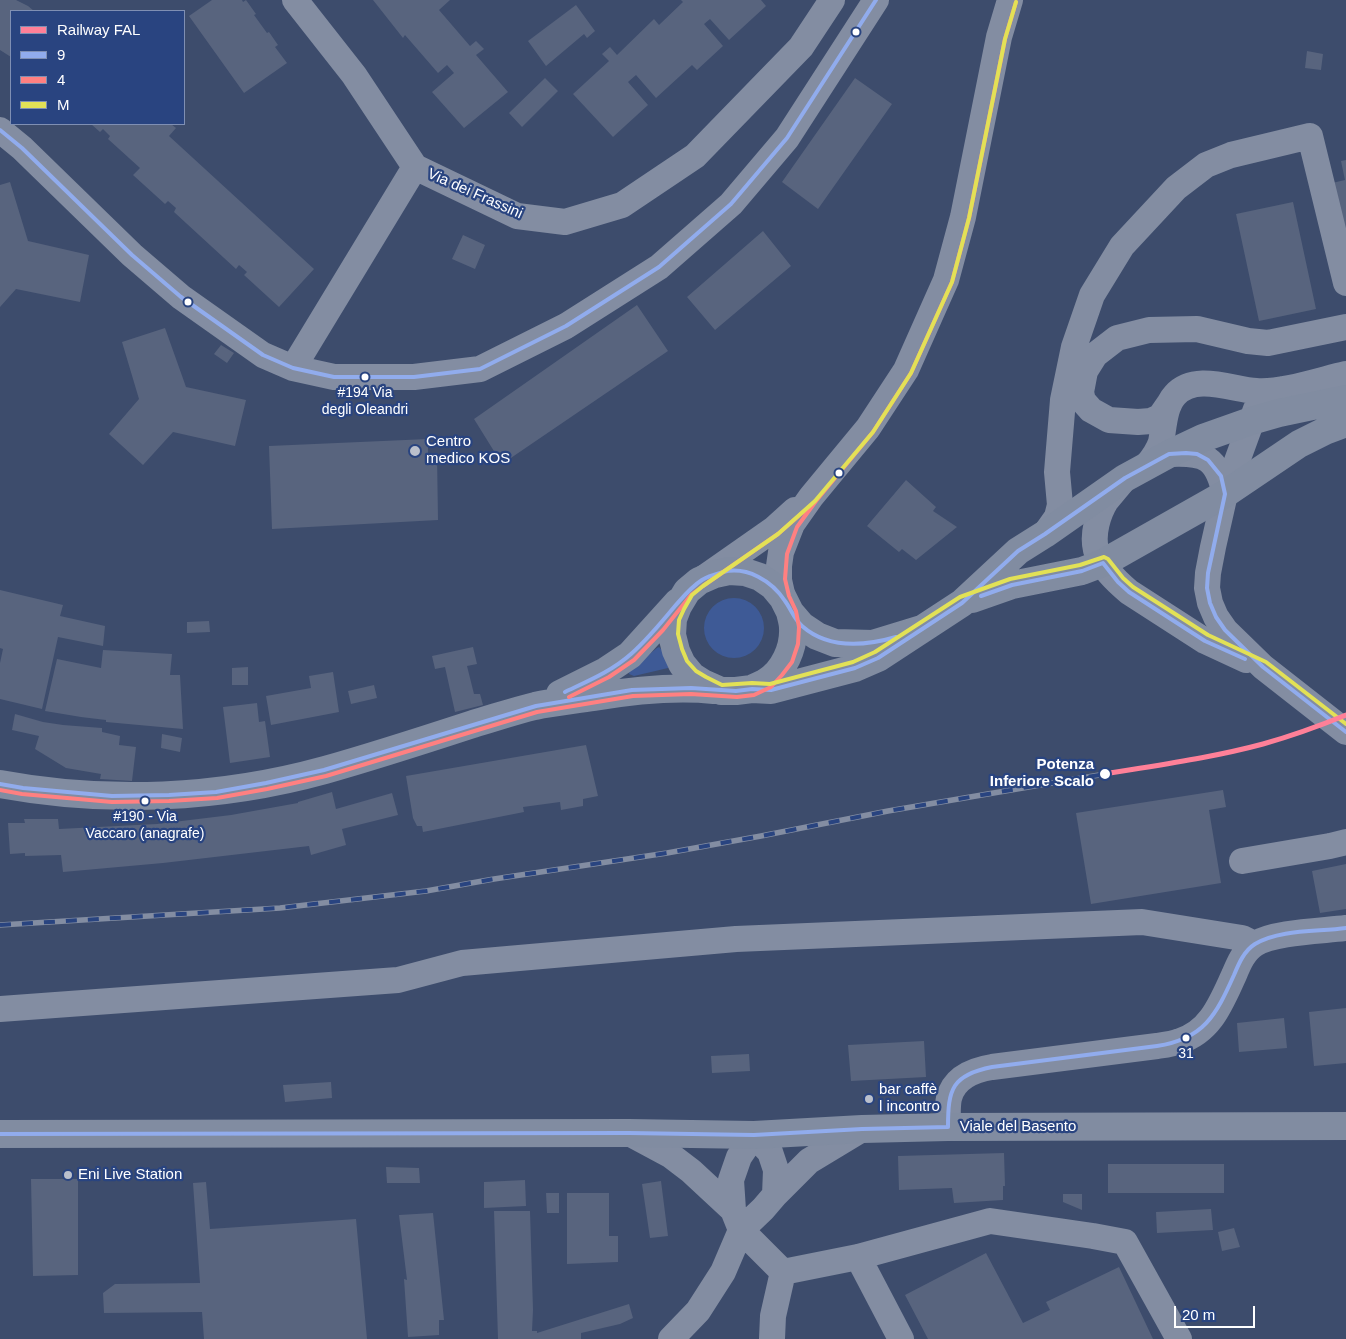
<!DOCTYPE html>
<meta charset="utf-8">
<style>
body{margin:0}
#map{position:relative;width:1346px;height:1339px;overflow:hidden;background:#3d4c6c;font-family:Helvetica,sans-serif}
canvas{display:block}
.legend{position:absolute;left:10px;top:10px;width:175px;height:115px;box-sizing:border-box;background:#294480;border:1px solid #7f8fb3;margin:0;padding:6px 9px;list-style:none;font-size:15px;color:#fff}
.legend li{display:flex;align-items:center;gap:10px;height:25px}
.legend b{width:25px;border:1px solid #7f8fb3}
.scale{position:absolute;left:1174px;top:1306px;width:81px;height:22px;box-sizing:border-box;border:2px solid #fff;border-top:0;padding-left:6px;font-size:15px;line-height:18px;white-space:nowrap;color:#fff;-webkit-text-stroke:4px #294480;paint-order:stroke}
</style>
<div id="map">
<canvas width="1346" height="1339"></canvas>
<ul class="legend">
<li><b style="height:6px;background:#ff8098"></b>Railway FAL</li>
<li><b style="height:6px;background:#91aced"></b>9</li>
<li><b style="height:6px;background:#ff8081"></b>4</li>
<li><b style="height:6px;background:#e2e156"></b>M</li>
</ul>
<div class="scale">20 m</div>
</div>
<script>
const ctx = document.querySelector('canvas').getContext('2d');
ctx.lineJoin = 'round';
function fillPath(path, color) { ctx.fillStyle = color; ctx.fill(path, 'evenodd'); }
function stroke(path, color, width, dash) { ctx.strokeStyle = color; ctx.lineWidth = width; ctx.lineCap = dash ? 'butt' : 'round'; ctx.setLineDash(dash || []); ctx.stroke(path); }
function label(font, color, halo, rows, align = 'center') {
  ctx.font = font + ' Helvetica,sans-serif'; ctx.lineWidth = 4.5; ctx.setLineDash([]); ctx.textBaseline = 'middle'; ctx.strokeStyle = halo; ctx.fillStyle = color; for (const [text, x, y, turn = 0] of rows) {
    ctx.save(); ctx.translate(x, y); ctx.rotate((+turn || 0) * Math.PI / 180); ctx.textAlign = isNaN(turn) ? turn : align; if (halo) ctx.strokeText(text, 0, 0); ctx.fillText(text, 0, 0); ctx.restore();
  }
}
fillPath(new Path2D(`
 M704 628a30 30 0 1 1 60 0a30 30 0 1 1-60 0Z
 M659 647 662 650 669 667 668 668 634 676 629 674 630 670 657 648Z`), '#3e5a96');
fillPath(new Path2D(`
 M0 0H16L28 6 34 11H11V57L0 50Z
 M212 0H242L243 2 246 0 256 14 254 15 267 33 269 32 278 45 275 47 287 63 244 93 189 16Z
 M373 0H450L439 10 470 46 476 41 484 49 476 55 508 92 464 128 432 92 454 73 447 65 438 73 405 35 403 38Z
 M681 0H761L766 6 729 40 710 19 704 24 723 46 697 70 692 65 656 98 636 75 628 82 648 105 613 137 573 94 609 61 602 54 610 47 617 55 654 19 659 25 683 2Z
 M576 5 595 31 587 38 584 34 546 66 528 41Z
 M1307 51 1323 54 1321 70 1305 68Z
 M545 78 558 91 522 127 509 113Z
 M855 78 892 104 818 209 782 182Z
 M91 124H171L176 128 169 136 314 269 279 307 244 275 247 272 239 265 236 269 174 212 176 208 168 201 165 204 133 175 140 168 108 139 110 136 103 129 100 132Z
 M1346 160V237L1332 183 1345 180 1341 161Z
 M10 182 28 241 89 255 80 302 16 289 0 307V185Z
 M1293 202 1316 309 1259 321 1236 214Z
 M763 231 791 266 715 330 687 297Z
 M463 235 485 245 475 269 452 259Z
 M637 305 668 351 502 464 474 419Z
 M165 328 186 387 246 400 235 446 173 432 143 465 109 434 139 399 122 342Z
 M221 345 234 353 227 363 214 354Z
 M428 439V454H437L438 520 272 529 269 446Z
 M906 480 936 507 933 511 957 527 916 560 902 549 899 552 867 526Z
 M0 590 63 605 60 616 105 626 103 646 58 637 42 709 0 699V663L3 649 0 648Z
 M209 621 210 632 187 633V622Z
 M473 647 477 664 467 666 474 694H480L483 705 455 712 445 667 435 669 432 656Z
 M103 650 172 654 170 675H180L183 729 106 722V720L81 717 45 711 57 659 101 668Z
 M248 667V685H232V668Z
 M333 672 339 712 271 725 266 696 311 688 309 676Z
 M374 685 377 698 351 704 348 691Z
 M257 703 259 722 265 721 270 757 230 763 223 707Z
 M15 714 43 722 63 725 102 728V732L120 736 119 745 136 747 132 781 100 779 101 774 66 768 35 749 39 736 12 730Z
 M162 734 182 738 180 752 161 748Z
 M586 745 598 796 583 799V806L561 810 560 802 523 807 524 812 423 832 422 826H417L413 818 406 776Z
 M1223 790 1226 807 1209 810 1221 883 1091 904 1076 813Z
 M332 792 336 809 392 793 398 815 342 829 346 845 311 855 309 846 163 863 63 872 61 855 25 856V853L10 854 8 823H25L24 819H58L59 829 157 824 231 815 298 803V802Z
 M1346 864V909L1320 913 1312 871Z
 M1346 1008V1063L1314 1066 1309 1012Z
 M1284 1018 1287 1048 1239 1052 1237 1023Z
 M924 1041 926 1077 851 1081 848 1045Z
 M749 1054 750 1071 712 1073 711 1056Z
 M331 1082 332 1098 285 1102 283 1085Z
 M1004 1153 1005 1186H1003V1200L954 1203 952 1188 899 1190 898 1156Z
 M1108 1164H1224V1193H1108Z
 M386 1167 419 1168 420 1183H387Z
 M31 1179H78V1275L33 1276Z
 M525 1180 526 1206 484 1208V1182Z
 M661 1181 668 1236 650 1238 642 1184Z
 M206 1182 210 1229 356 1219 367 1339H204L202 1312 104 1313 103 1293 115 1284 200 1283 193 1183Z
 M546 1193H559V1213H547Z
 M567 1193H609V1236H618V1262L567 1264Z
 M1063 1194H1082V1210L1063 1202Z
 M1211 1209 1213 1230 1157 1233 1156 1212Z
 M494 1211H530L533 1310 532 1331H537V1333L629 1304 633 1318 620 1324 581 1333V1339H498Z
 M433 1213 444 1320H439V1335L408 1337 404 1279 407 1280 399 1215Z
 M1234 1228 1240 1247 1222 1251 1218 1232Z
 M986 1253 1023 1323 1050 1310 1046 1302 1119 1267 1153 1339H928L905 1295Z`), '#58647e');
stroke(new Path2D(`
 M295 0 354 75 415 167 517 216 565 222 622 205 695 156 801 47 832 0
 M0 130 22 148 132 255 181 297 263 355 293 368 334 377H414L480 369 566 326 659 267 731 204 787 138 876 0
 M293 368 415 167
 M1283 389C1271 394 1264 399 1256 409L1225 494 1213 547 1208 573 1207 588 1210 603 1216 617 1225 630 1263 667 1346 732
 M1169 404 1160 417 1151 421 1138 422 1109 420 1091 410 1083 401 1081 392 1085 371 1095 355 1117 338 1149 330 1197 329 1248 341 1268 343 1346 327
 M1169 454C1206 452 1217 458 1225 494
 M1147 465C1153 458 1158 451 1161 442 1164 428 1164 407 1175 395 1195 373 1231 389 1256 391 1282 393 1320 380 1346 374
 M1121 483C1116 489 1111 495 1106 501 1098 514 1092 534 1096 550 1101 567 1116 581 1129 592L1205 641 1246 660
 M1045 534 1057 517 1060 505 1057 472 1063 400 1074 347 1092 295 1122 246 1176 188 1206 165 1231 155 1310 136 1346 283
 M704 578 774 529 795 510
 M783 598 779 580V566L781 552 792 524 811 497 868 428 906 370 946 280 963 217 999 37 1010 0
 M1242 861 1330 846 1346 842
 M0 1009 398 980 462 963 736 939 1142 922 1242 938 1254 944
 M948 1127C948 1118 947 1107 949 1098 954 1078 973 1070 992 1067L1157 1046C1164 1045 1173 1044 1180 1041 1211 1031 1221 1003 1234 975 1239 963 1244 951 1255 944 1273 932 1323 931 1346 928
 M629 1133 670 1155 691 1171 733 1210
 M775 1195 809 1161 862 1129
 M858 1257 901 1339
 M783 1272 858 1257 990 1221 1093 1236 1125 1242 1179 1339
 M671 1339 698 1311 723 1272 741 1230 763 1209 775 1195 776 1170 770 1152 754 1135 739 1157 731 1180 733 1210 741 1230 783 1272
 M772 1339 773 1316 783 1272`), '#838da2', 26);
stroke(new Path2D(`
 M972 599 1012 585 1082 571 1103 563 1225 494 1299 444 1325 431 1346 423
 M922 629 873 644 835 643 817 636 802 626 790 612 783 598 773 586 760 577 745 572 729 571 715 574 699 581 687 591 678 606 673 619 672 635 676 651 682 664 692 676 703 683 721 691H736L752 689 771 690 855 668 878 658 962 603 1018 551 1045 534 1125 478 1169 454 1203 438 1251 421 1279 413 1346 399
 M752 689C756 686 762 685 766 682 784 671 794 648 793 628 793 623 791 617 790 612
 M560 694 606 671 630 655 678 602
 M0 784C107 804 220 799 325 770 375 756 424 740 473 724 494 718 514 711 535 706 554 702 575 700 594 697 635 690 674 686 714 690
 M0 1134 629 1133 754 1135 862 1129 948 1127 1346 1126`), '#818ca1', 28);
const rail = new Path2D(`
 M0 925 280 908 426 891 494 879 667 853 761 836 888 811 1105 774`);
stroke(rail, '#838da2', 5.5);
stroke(rail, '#294480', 4, [11]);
stroke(new Path2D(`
 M0 130 22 148 132 255 181 297 263 355 293 368 334 377H414L480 369 566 326 659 267 731 204 787 138 876 0
 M981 596 1012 585 1082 571 1103 563 1118 582 1129 592 1205 641 1245 659
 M565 692C588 681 612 671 631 654 647 640 661 623 675 606 683 597 691 587 702 580 708 576 716 574 723 572 747 566 772 581 785 601 791 609 794 619 802 626 828 649 865 646 896 637
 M0 784 23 788 112 796 169 795 216 792 266 783 324 770 536 706 632 690 691 688 736 691 752 689 771 690 855 668 878 658 962 603 1018 551 1045 534 1125 478 1169 454 1186 453 1197 454 1208 460 1221 476 1225 494 1208 573 1207 588 1210 603 1216 617 1225 630 1263 667 1346 732
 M948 1127C948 1089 952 1075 992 1067L1157 1046C1204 1039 1216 1015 1234 975 1239 963 1244 951 1255 944 1280 929 1318 932 1346 928
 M0 1134 629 1133 754 1135 862 1129 948 1127`), '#91aced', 4);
stroke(new Path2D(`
 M569 697 609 677 634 660 663 630 691 595 703 586 778 534 809 507
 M0 790 22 794 112 802 169 801 217 798 267 789 326 776 537 712 633 696 691 694 737 697 754 695 771 687 782 675 792 662 798 644 799 627 796 611 789 596 785 579 787 554 797 527 816 501 873 432 911 373 952 282 969 218 1005 39 1016 2`), '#ff8081', 4);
stroke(new Path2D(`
 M1016 2 1005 39 969 218 952 282 911 373 873 432 815 501 778 534 703 586 692 595 684 609 679 620 678 634 682 649 687 661 696 671 706 677 722 685 752 683 770 684 853 662 875 652 960 597 1010 579 1080 565 1104 557 1108 559 1123 578 1133 587 1208 635 1266 662 1346 724`), '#e2e156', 4);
stroke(new Path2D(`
 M1105 774C1158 765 1211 758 1263 744 1291 736 1319 726 1346 715`), '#ff8098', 5);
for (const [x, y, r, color] of [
 [856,32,4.5,"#fff"],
 [188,302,4.5,"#fff"],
 [365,377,4.5,"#fff"],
 [415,451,6,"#bbc0cc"],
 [839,473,4.5,"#fff"],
 [1105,774,6,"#fff"],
 [145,801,4.5,"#fff"],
 [1186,1038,4.5,"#fff"],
 [869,1099,5,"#bbc0cc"],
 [68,1175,5,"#bbc0cc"]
]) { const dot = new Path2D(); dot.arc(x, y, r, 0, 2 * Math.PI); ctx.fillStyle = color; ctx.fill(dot); stroke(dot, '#294480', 2); }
label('14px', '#fff', '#294480', [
 ["#194 Via",365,393],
 ["degli Oleandri",365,410],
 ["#190 - Via",145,817],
 ["Vaccaro (anagrafe)",145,834],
 ["31",1186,1054]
]);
label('15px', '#fff', '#294480', [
 ["Via dei Frassini",475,194,24],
 ["Viale del Basento",1018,1127]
]);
label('15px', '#fff', '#294480', [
 ["Centro",426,442],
 ["medico KOS",426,459],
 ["bar caffè",879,1090],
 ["l incontro",879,1107],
 ["Eni Live Station",78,1175]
], 'left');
label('bold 15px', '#fff', '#294480', [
 ["Potenza",1094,765],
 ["Inferiore Scalo",1094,782]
], 'right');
</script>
